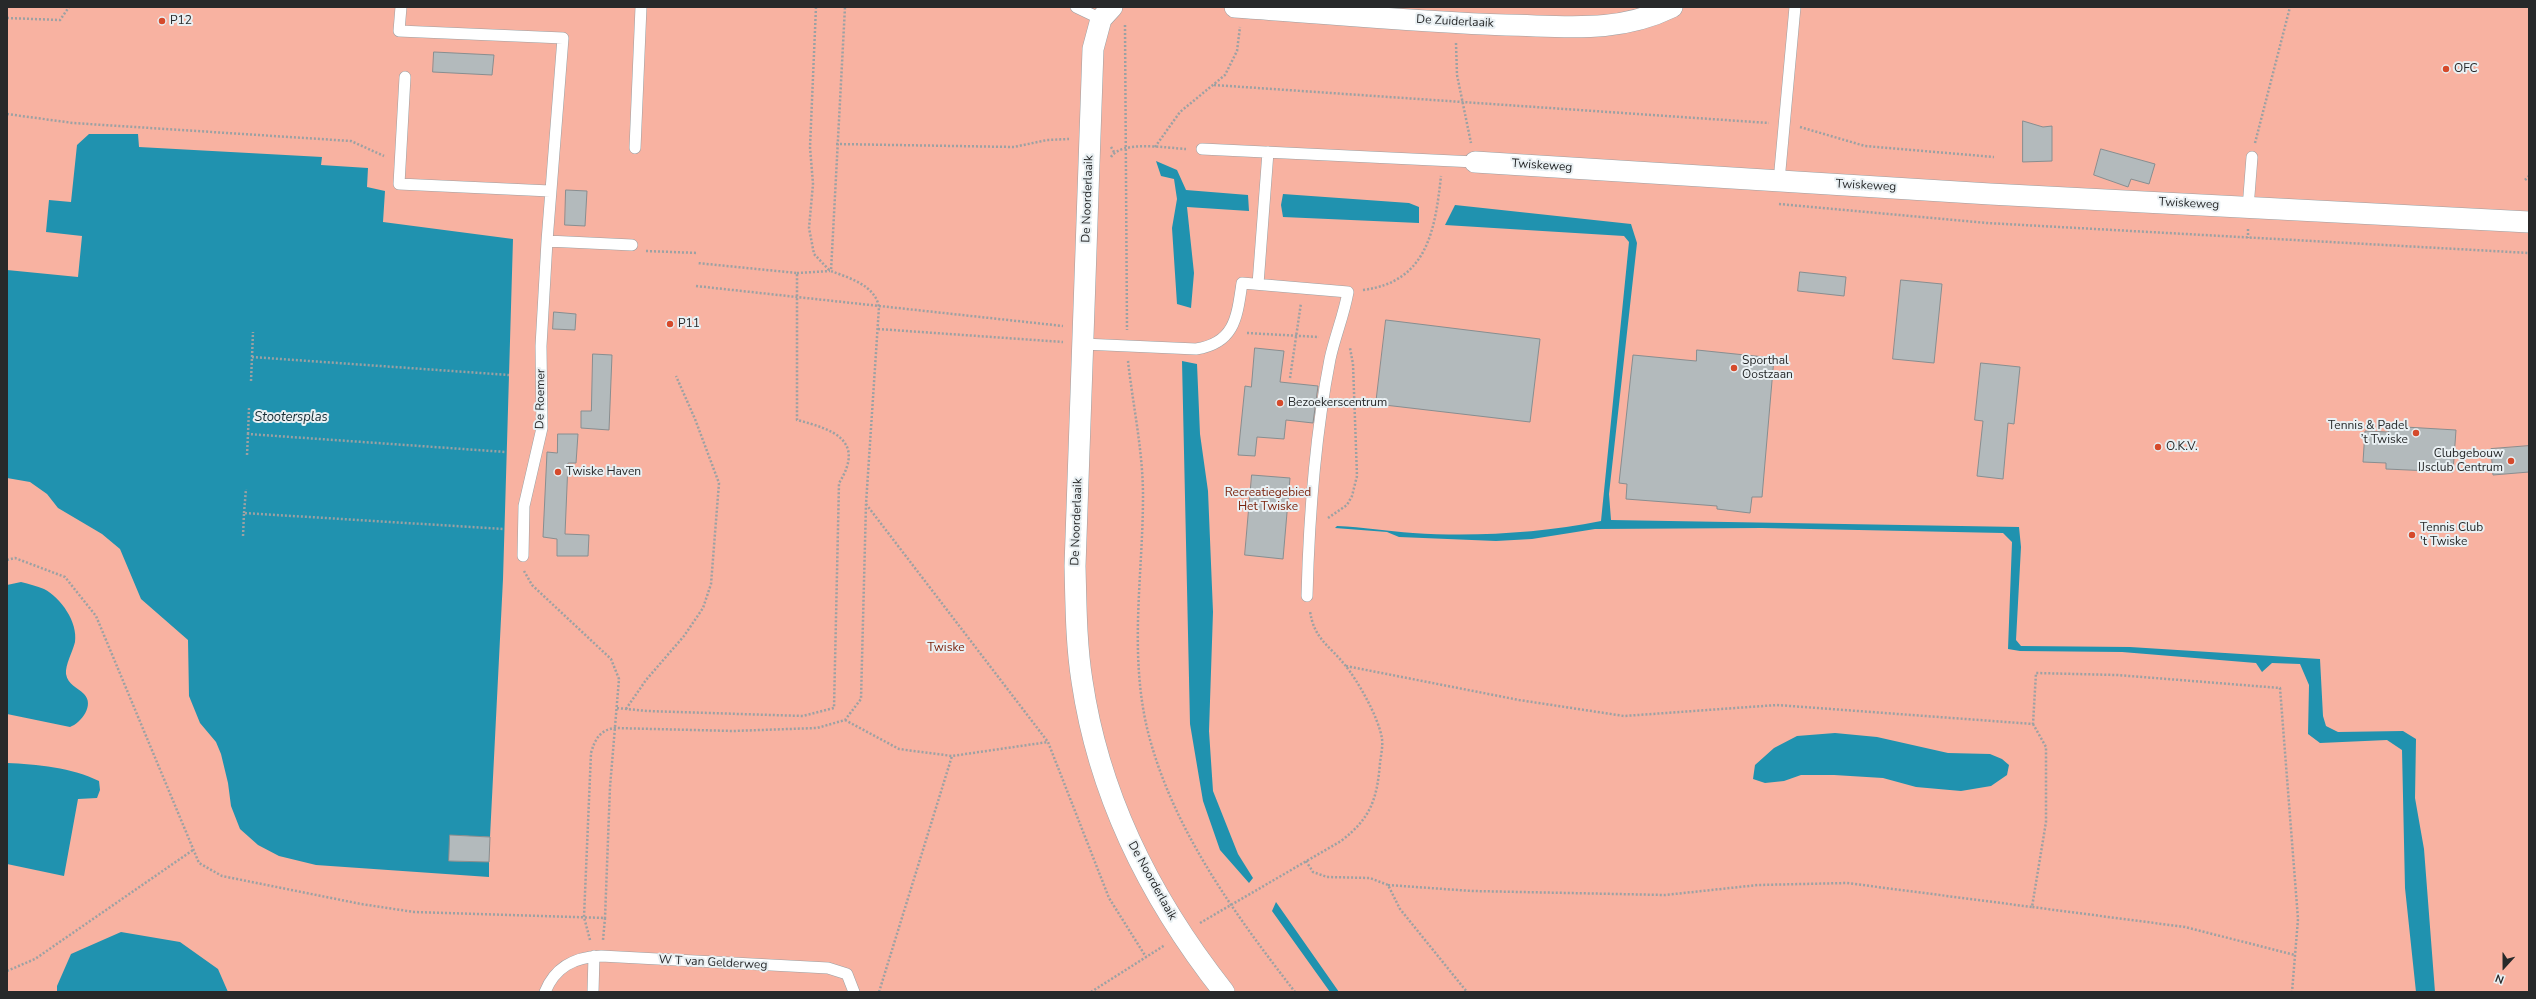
<!DOCTYPE html>
<meta charset="utf-8">
<style>
body{margin:0}
#map{position:relative;width:2536px;height:999px;overflow:hidden;background:#dce3e6;font-family:"Nunito Sans",sans-serif}
canvas{display:block}
.frame{position:absolute;inset:0;border:8px solid #27292a;pointer-events:none}
.north{position:absolute;left:2484px;top:947px;width:40px;height:40px;-webkit-text-stroke:3px #e9f0f3;paint-order:stroke;rotate:201deg;font-size:11px;font-weight:700;line-height:16px;text-align:center;color:#27292a}
.north::after{content:'';display:block;margin:auto;width:14px;height:18px;background:#27292a;clip-path:polygon(50% 0,100% 100%,50% 72%,0 100%)}
</style>
<div id="map">
<canvas width="2536" height="999"></canvas>
<div class="frame"></div>
<div class="north">N</div>
</div>
<script>
const ctx = document.querySelector('canvas').getContext('2d');
ctx.lineJoin = 'round';
function fillPath(path, color) { ctx.fillStyle = color; ctx.fill(path, 'evenodd'); }
function stroke(path, color, width, dash) { ctx.strokeStyle = color; ctx.lineWidth = width; ctx.lineCap = dash ? 'butt' : 'round'; ctx.setLineDash(dash || []); ctx.stroke(path); }
function label(font, color, halo, rows, align = 'center') {
  ctx.font = font + ' "Nunito Sans",sans-serif'; ctx.lineWidth = 4; ctx.setLineDash([]); ctx.textBaseline = 'middle'; ctx.strokeStyle = halo; ctx.fillStyle = color; for (const [text, x, y, turn = 0] of rows) {
    ctx.save(); ctx.translate(x, y); ctx.rotate((+turn || 0) * Math.PI / 180); ctx.textAlign = isNaN(turn) ? turn : align; if (halo) ctx.strokeText(text, 0, 0); ctx.fillText(text, 0, 0); ctx.restore();
  }
}
fillPath(new Path2D(`
 M7 7H2529V992H7Z`), '#f8b2a1');
fillPath(new Path2D(`
 M89 134H138L139 147 322 157 321 165 368 168 367 187 385 191 383 222 513 239 503 579 490 837 450 835 449 861 489 862V877L316 865 279 856 258 845 240 829 231 806 228 783 221 754 216 742 200 723 189 696 188 640 141 599 120 549 102 534 58 508 47 494 30 482 7 478V270L78 277 82 236 46 232 49 200 71 202 77 145Z
 M1156 161 1177 170 1186 190 1248 195 1249 211 1187 207 1194 273 1191 308 1177 304 1172 228 1177 199 1174 179 1161 176Z
 M1283 194 1409 203 1419 207V223L1283 217 1281 205Z
 M1455 205 1631 224 1637 243 1609 494 1611 520 2019 527 2021 547 2016 640 2021 646 2130 647 2320 659 2323 716 2326 726 2338 732 2403 731 2416 739 2415 798 2424 849 2435 992H2416L2405 888 2402 750 2387 740 2320 743 2308 734 2309 685 2300 664 2272 663 2262 672 2256 663 2122 652 2020 651 2008 649 2012 542 2003 533 1762 528 1595 529 1532 539 1496 541 1399 537 1387 532 1335 528 1337 526C1363 527 1387 531 1413 533 1475 537 1540 533 1601 521L1629 242 1624 236 1445 225Z
 M1182 361 1197 364 1200 434 1208 491 1213 612 1209 731 1213 791 1238 854 1253 878 1249 883 1220 850 1203 801 1190 724Z
 M21 582C29 584 37 586 44 589 61 598 78 622 75 642 73 651 65 665 66 674 68 685 77 687 84 694 95 705 81 723 70 727L7 714V585Z
 M1835 733 1877 737 1948 753 1990 754 2002 759 2009 765 2007 775 1991 786 1961 791 1916 787 1883 778 1834 775H1801L1784 781 1765 783 1753 779 1755 765 1774 748 1797 736Z
 M7 763C36 764 73 768 99 781L100 790 97 798 78 799 64 876 7 864Z
 M1276 902 1339 992H1330L1272 911Z
 M121 932 180 942 218 969 228 992H57V986L71 954Z`), '#2092af');
const building = new Path2D(`
 M434 52 494 55 492 75 433 72Z
 M2023 121 2043 127 2052 126V161L2023 162Z
 M2101 149 2155 164 2149 184 2131 179 2128 187 2094 175Z
 M566 190 587 191 585 226 565 225Z
 M1800 272 1846 277 1844 296 1798 291Z
 M1901 280 1942 284 1934 363 1893 359Z
 M554 312 576 314 575 330 553 329Z
 M1386 320 1540 339 1530 422 1376 404Z
 M1255 348 1284 351 1280 382 1318 386 1313 423 1286 420 1284 439 1257 437 1255 456 1238 455 1245 386 1251 387Z
 M1697 350 1774 358 1762 497H1752L1750 513 1717 509V506L1626 499 1627 484 1619 483 1633 355 1696 361Z
 M593 354 612 355 609 430 581 428V411H591Z
 M1981 363 2020 367 2014 424 2008 423 2003 479 1977 476 1983 421 1975 420Z
 M2388 426 2456 430 2453 472 2386 469V463L2363 462 2365 431 2388 432Z
 M558 434H578L576 463H568L565 534 589 535 588 556H557V539L543 537 547 452 557 453Z
 M2529 446V472L2493 475 2491 449Z
 M1252 475 1290 478 1283 559 1245 555Z
 M450 835 490 837 489 862 449 861Z`);
fillPath(building, '#b3babc');
stroke(building, '#888e90', 1);
const service = new Path2D(`
 M401 7 399 31 563 38 547 241
 M1076 7 1101 19
 M405 77 399 184 550 191
 M635 148 641 7
 M1202 149 1475 162
 M1779 181 1795 7
 M2248 208 2252 157
 M1258 284 1268 152
 M1083 344 1196 349C1235 343 1237 317 1242 283L1348 292C1344 315 1335 336 1330 359 1315 436 1309 517 1307 596
 M523 556 524 506 542 428 541 346 547 241 632 245
 M545 992C555 967 574 957 601 956L828 968 847 974 854 992
 M593 992 594 956`);
const minor = new Path2D(`
 M1112 7 1101 19 1093 49 1075 566C1076 604 1076 643 1082 681 1099 796 1152 901 1224 992
 M1235 7C1325 13 1415 22 1506 25 1565 26 1617 34 1672 7
 M1475 162 1990 194 2529 222`);
stroke(service, '#9aa0a3', 12);
stroke(minor, '#9aa0a3', 22);
stroke(new Path2D(`
 M816 7 810 147 813 184 809 228 814 254 830 271
 M7 18 60 20 69 7
 M1125 25 1127 330
 M1456 43 1457 75 1471 143
 M1214 85 1769 123
 M7 114 73 123 351 141 384 156
 M1800 127 1865 146 1994 157
 M2255 143 2290 7
 M836 144 1014 147 1047 140 1069 139
 M1111 147 1114 152
 M1155 147 1180 112 1225 75 1237 51 1240 27
 M1111 157C1122 140 1167 148 1186 149
 M2525 180 2529 176
 M1779 204 1987 223 2529 253
 M2248 229V238
 M646 251 698 253
 M797 273 830 271
 M696 286 1063 326
 M1363 290C1427 282 1435 231 1441 176
 M878 329 1063 342
 M1247 333 1319 337
 M252 357 253 332
 M1128 361C1133 406 1143 451 1143 496 1143 574 1129 650 1147 728 1171 827 1234 913 1295 992
 M1290 378 1301 303
 M251 381 252 357 509 375
 M248 434 249 408
 M247 455 248 434 506 452
 M866 504 1048 742
 M244 513 246 489
 M1328 518 1347 505 1352 496 1357 476 1353 364 1350 348
 M243 536 244 513 504 529
 M7 560 15 558 65 577 96 616 199 863 222 876 361 904 414 912 605 918 603 940
 M524 571 532 585 611 659 619 679 610 787 605 918
 M1346 666 1519 700 1624 716 1777 705 2033 724 2036 673 2117 675 2280 688 2298 919 2292 992
 M617 708 647 711 803 716 834 708 839 483C866 440 832 429 797 420V273L697 263
 M626 709 646 680 684 636 703 608 711 584 719 483 695 419 676 376
 M845 720 899 749 952 756 1048 742 1109 898 1146 957
 M2033 724 2046 747V822L2032 907 2185 927 2295 955
 M1306 861 1313 872 1327 877 1370 878 1388 885 1400 909 1467 992
 M1388 885 1472 891 1665 895 1758 885 1847 883 2032 907
 M1200 923 1341 841C1371 818 1377 799 1380 763 1381 755 1383 746 1382 739 1379 718 1358 681 1345 665 1329 645 1314 639 1310 611
 M590 940 584 917 591 753C595 739 600 730 615 728L733 731 817 728 845 720 861 699 866 504 879 307C875 285 849 278 831 271L845 7
 M7 971 35 959 193 850
 M879 992 952 756
 M1091 992 1165 945`), '#9ca1a3', 2.5, [2, 2]);
stroke(service, '#fff', 11);
stroke(minor, '#fff', 21);
for (const [x, y, r, color] of [
 [162,21,4,"#d54a2b"],
 [2446,69,4,"#d54a2b"],
 [670,324,4,"#d54a2b"],
 [1734,368,4,"#d54a2b"],
 [1280,403,4,"#d54a2b"],
 [2416,433,4,"#d54a2b"],
 [2158,447,4,"#d54a2b"],
 [2511,461,4,"#d54a2b"],
 [558,472,4,"#d54a2b"],
 [2412,535,4,"#d54a2b"]
]) { const dot = new Path2D(); dot.arc(x, y, r, 0, 2 * Math.PI); ctx.fillStyle = color; ctx.fill(dot); stroke(dot, '#e9f0f3', 1.5); }
label('12px', '#27292a', '#e9f0f3', [
 ["P12",170,21],
 ["OFC",2454,69],
 ["P11",678,324],
 ["Sporthal",1742,361],
 ["Oostzaan",1742,375],
 ["Bezoekerscentrum",1288,403],
 ["Tennis & Padel",2408,426,"right"],
 ["’t Twiske",2408,440,"right"],
 ["O.K.V.",2166,447],
 ["Clubgebouw",2503,454,"right"],
 ["IJsclub Centrum",2503,468,"right"],
 ["Twiske Haven",566,472],
 ["Tennis Club",2420,528],
 ["'t Twiske",2420,542]
], 'left');
label('12px', '#27292a', '#e9f0f3', [
 ["De Zuiderlaaik",1455,22,3],
 ["Twiskeweg",1542,166,4],
 ["Twiskeweg",1866,186,3],
 ["De Noorderlaaik",1088,199,-88],
 ["Twiskeweg",2189,204,3],
 ["De Roemer",541,399,-89],
 ["De Noorderlaaik",1077,522,-88],
 ["De Noorderlaaik",1152,881,61],
 ["W T van Gelderweg",713,963,3]
]);
label('12px', '#791f09', '#e9f0f3', [
 ["Recreatiegebied",1268,493],
 ["Het Twiske",1268,507],
 ["Twiske",946,648]
]);
label('italic 13px', '#162d34', '#e9f0f3', [
 ["Stootersplas",291,418]
]);
</script>
